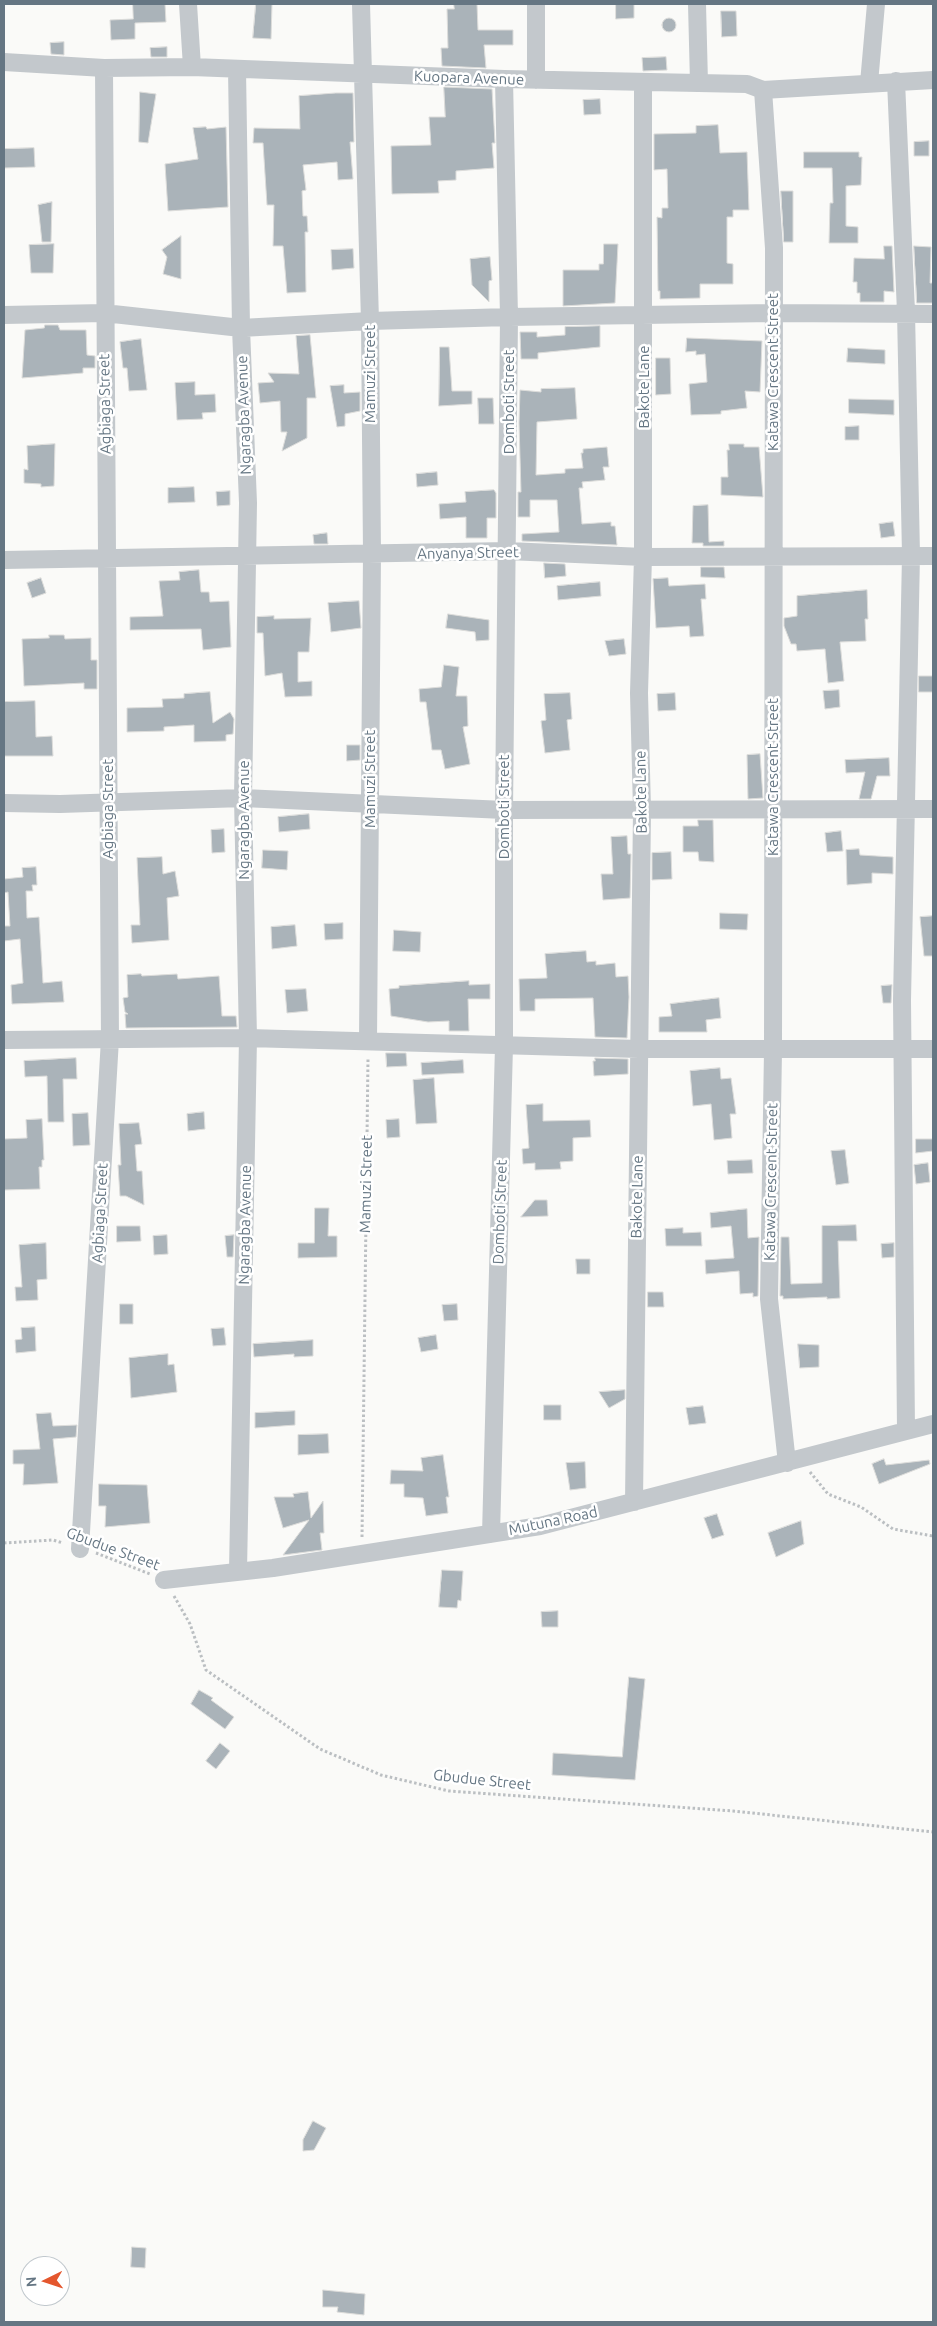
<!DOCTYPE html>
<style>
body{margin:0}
#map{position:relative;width:937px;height:2326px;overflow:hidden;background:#fafaf8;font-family:Ubuntu,sans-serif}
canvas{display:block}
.frame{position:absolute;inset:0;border:5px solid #657683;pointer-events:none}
.north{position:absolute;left:20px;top:2256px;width:50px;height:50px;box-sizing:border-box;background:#fff;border:1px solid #c1c8cd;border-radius:50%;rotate:266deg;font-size:14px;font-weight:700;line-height:20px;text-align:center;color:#657683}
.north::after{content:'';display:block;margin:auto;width:18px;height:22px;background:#e4572e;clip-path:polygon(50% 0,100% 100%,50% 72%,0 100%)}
</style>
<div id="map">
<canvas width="937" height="2326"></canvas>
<div class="frame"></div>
<div class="north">N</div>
</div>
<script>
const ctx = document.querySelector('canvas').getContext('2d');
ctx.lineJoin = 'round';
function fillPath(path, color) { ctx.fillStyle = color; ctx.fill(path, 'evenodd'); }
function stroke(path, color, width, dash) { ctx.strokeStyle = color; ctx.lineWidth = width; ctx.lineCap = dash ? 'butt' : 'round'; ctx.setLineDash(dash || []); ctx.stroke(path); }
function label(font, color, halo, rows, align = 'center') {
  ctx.font = font + ' Ubuntu,sans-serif'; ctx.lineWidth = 5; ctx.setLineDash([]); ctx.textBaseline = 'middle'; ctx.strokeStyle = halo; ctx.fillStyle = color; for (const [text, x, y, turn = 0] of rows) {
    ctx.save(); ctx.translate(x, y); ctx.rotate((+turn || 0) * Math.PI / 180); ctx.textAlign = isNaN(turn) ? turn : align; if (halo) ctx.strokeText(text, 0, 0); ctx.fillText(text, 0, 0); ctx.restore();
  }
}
const building = new Path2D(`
 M133 4H165L166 22 135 23V39L111 40 110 20 133 19Z
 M256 4H272L271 39 253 38Z
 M454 4H477L478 30H513V45H484L486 68 442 66 441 48H448L447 9H454Z
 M616 4H634V18L616 19Z
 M721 11H736L737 36 722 37Z
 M662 25a7 7 0 1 1 14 0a7 7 0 1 1-14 0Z
 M64 42V55L51 54 50 43Z
 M167 47V57H151L150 48Z
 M666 57 667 70 643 71 642 58Z
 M444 87 492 89 495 143H492L494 168 456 171V180L438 181 439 193 392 194 391 146 431 145 429 117H445Z
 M140 92 156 94 148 143 139 142Z
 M336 93H353L354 142H350L353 179 338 180 337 162 303 165 306 190 302 191 303 216H307L308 232H305L306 292 287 293 283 246H273L274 205H267L263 143H253L254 128 300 129 299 96Z
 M600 99 601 114 584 115 583 100Z
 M718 125 720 153 747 152 749 210H733V217H727V263L733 264V284H700V298L660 299V291H658L657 217 662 218V208H668L667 169 654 170V134L696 133V126Z
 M206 127 207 129 226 127 228 207 168 211 165 164 198 159 193 128Z
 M929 141V156H914V142Z
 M34 148 35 167 4 168V149Z
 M804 152H859V157H862L861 185 846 186V226L858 227V243H829L830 203H833L832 168H804Z
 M781 191H793V242H784Z
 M52 202 51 242H42L38 205Z
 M181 236V279L163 274 167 257 162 250Z
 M54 244 53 273H31L29 245Z
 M604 244H618L615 303 563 306V270H599V264H603Z
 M884 246H892L894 292 884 291V302H860V293H857V282H853L854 258 884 259Z
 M914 246 931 247 930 283H933V303H917Z
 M353 249 354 268 332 270 331 250Z
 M490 257 492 280 489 281V302L472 285 470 259Z
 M45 325H58L60 330H86L87 355 95 356V368H83V373L22 378 25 330 44 328Z
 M600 326V347L538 353V359H521L520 332H537V337L565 335V327Z
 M310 335 316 398H307V438L282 451 287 432H281L280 401 260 403 258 383 274 382 268 373 299 374 296 336Z
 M687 338 762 341 760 392 745 391 747 408 721 411V414L691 415 689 384 707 382 705 354 696 355V351L686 352Z
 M141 339 147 390 129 391 127 368H123L120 342Z
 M440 347H449L452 391H472V404L439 406Z
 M848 348 885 350V364L847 362Z
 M656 358H670L671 394 656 395Z
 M195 382V395L215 394 216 412 202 413 203 419 177 420 175 383Z
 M344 385V393L360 392V411L345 414V426L337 427 330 386Z
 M575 388 577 419 537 422 536 475 565 473V469L583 468 581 453H583V449L607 447 609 467H603L605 480 582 482 583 488H579L582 524 611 522V526H615L617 545 522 541V534L559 532 557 500H530V517H518V492H521L519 423 520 390 541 392V389Z
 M478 398H493L494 424H479Z
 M849 399 894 400V415L849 413Z
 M859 426V440H845V427Z
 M55 444 54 486 41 487V484L24 483V469L28 470 27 446Z
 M729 444H744V447H759L763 497 721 495V477H728L727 450H729Z
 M437 472 438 485 417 487 416 474Z
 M194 487 195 502 168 503V488Z
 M494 490 496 493V518H487V538H466V517L440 519 439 504 466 502 465 492Z
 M230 491V505L217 506 216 492Z
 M708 505 709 542 724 541V546H703V543H692L693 506Z
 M893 522 895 536 881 538 879 524Z
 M327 533 328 544H314L313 535Z
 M544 563 565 564 566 576 545 578Z
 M701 567H724L725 578 701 577Z
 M199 570 201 592H209L210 602 229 601 231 647 203 650 201 629 130 630V617L163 616 159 581 180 580 179 572Z
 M41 578 46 593 32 598 27 583Z
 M668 578 669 586 705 584 706 599H701L704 636 690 637 689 626 656 628 653 579Z
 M600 582 601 596 558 600 557 586Z
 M867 590 868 619H865L866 641 840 642 844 681 828 683 825 649 797 651 796 644H791L784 626V618L797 616V596Z
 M359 601 361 628 331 632 328 603Z
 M448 614 489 620V640L476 641 475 632 446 628Z
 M274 616V619L311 618 309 652H298V682L312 681V696L285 697 282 673 265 676 263 633H257V617Z
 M49 635H64L65 639 91 638V660H97V689H84V683L24 686 22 639 49 638Z
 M624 639 626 654 609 656 605 641Z
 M444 665 459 667 456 696H467L468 726 463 727 470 764 445 769 441 750H432L426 702H420L419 689 441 687Z
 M919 676H933V692H919Z
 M839 690 840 707 825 709 823 691Z
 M210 692 213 723 230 712 234 719 233 734 226 735V741L194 742V725L164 727V731L127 732V708L163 707 162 699 184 698V694Z
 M570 693 572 719 567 720 570 750 545 753 541 721 546 720 544 694Z
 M675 693 676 710 658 711 657 694Z
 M35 701 36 737 52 736 53 756H4V702Z
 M347 745H360V760L347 761Z
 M760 754 763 798 748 799 747 755Z
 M889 758 890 776H877L871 799H859L865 772 846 773 845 760Z
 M309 814 310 829 279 832 278 817Z
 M698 820H713L714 862 699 861 698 852H683V826H698Z
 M224 829 225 852 212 853 211 830Z
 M841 831 843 851 827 852 825 833Z
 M627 836 628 854H631L630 898 603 900 601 874H613L611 837Z
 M859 849 860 855 893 857V874L872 873V883L847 885 846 850Z
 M263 850 288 851 287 870 262 868Z
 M671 852 672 879 652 880V853Z
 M162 857 163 874 175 871 179 896 167 898 169 940 132 943 131 925H140L137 858Z
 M36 867 37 885H32L33 891H26L27 918 39 917 43 983 62 981 64 1002 12 1004 11 985 23 983 20 939 4 941V926H10L8 892 4 893V879L23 877 22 868Z
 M720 913 748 914 747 930 720 929Z
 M933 916V956H924L920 917Z
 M343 923V939L325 940 324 924Z
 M295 925 297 946 272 949 271 927Z
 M394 930 421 932 420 952 393 951Z
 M586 951 587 962 596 961V965L615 963 616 977 628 976 629 997 627 1038 595 1037 593 998 535 999V1011H520L519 979 547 978 545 954Z
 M141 974 142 976 177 974 178 979 219 976 222 1016H236L237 1027 126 1028 125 1014H128L125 1012 123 998 128 997 127 975Z
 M469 981V985L490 984V999H468L469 1031H449V1021L428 1022 391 1016 389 989 399 988V986Z
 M892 985 891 1003H883L881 986Z
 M306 989 308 1011 287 1013 285 990Z
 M719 998 721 1018 706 1020 707 1032H659V1017L672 1016 670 1004Z
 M386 1053H406L407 1066 387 1067Z
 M76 1058 77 1079H63L64 1122H48L47 1076 25 1077 24 1061Z
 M595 1058 628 1059V1074L594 1076 593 1061H595Z
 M463 1060 464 1073 422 1075 421 1063Z
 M720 1068 721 1079 731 1078 736 1114H730L732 1138 714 1140 711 1104 693 1106 690 1071Z
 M434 1078 437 1123 416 1124 413 1080Z
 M543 1104V1121L590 1120 591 1137 573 1138V1161L560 1162 561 1169 535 1170V1163L523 1164 522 1149 529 1148 526 1105Z
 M204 1112 205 1129 188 1131 187 1114Z
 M88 1113 90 1145 73 1146 72 1114Z
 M42 1119 44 1160H42V1167H39L40 1189 4 1190V1139L27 1138 26 1120Z
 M399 1119 400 1137 387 1138 386 1120Z
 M139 1123 142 1144 135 1145 137 1171H142L144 1205 126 1196H120L118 1165H121L119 1124Z
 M916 1139H933V1151L916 1153Z
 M845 1150 849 1183 836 1185 831 1151Z
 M752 1160 753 1173 728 1174 727 1161Z
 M928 1163 930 1182 916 1184 914 1165Z
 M535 1200H547L548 1216 521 1217Z
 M315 1208H329L328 1236H337V1257L298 1258V1243H314Z
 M747 1209 748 1238 759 1237 758 1296 753 1297V1293L740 1294 739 1271 706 1274 705 1260 734 1258 731 1226 711 1228 710 1213Z
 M856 1225 857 1241H838L840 1298 827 1299V1297L783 1299V1296H780L781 1237H789L791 1284 822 1283V1226Z
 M117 1226H140L141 1241 117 1242Z
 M683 1228V1233L701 1232 702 1246H666L665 1229Z
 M167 1235 168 1254 154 1255 153 1236Z
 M234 1235 233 1257H227L225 1236Z
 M46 1243 47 1279 37 1280 38 1300 16 1301 15 1287H22L19 1245Z
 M894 1243V1257L882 1258 881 1244Z
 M576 1259H590V1274H577Z
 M648 1292H663L664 1307H648Z
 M120 1304H133V1324H120Z
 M457 1304 458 1320 444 1321 442 1305Z
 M35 1327 36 1351 16 1353 15 1340 22 1339 21 1328Z
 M224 1328 226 1345 213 1346 211 1329Z
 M436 1335 438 1349 421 1352 418 1338Z
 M313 1340V1356L294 1357V1354L254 1357 253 1344Z
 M798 1344 819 1345V1367L800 1368Z
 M168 1354V1365L174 1364 177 1392 131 1398 129 1358Z
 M625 1390V1399L609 1408 599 1392Z
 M544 1405H561V1420H544Z
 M703 1406 706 1423 689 1425 686 1408Z
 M295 1411V1425L255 1428V1413Z
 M51 1413 53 1426 77 1425 76 1437 53 1439 58 1483 23 1485 24 1464H13V1450L40 1449 36 1414Z
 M328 1434 329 1453 298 1455V1435Z
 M443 1455 449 1497H446L448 1513 426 1516 423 1498 404 1497V1484H390L391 1470 423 1471 421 1458Z
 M884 1459 886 1465 929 1460 930 1464 879 1484 872 1464Z
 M585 1462 586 1488 570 1490 566 1463Z
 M99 1484 147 1485 150 1523 105 1527 106 1506H99Z
 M308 1492 311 1518 323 1501 324 1533H320L322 1550 283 1555 309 1520 283 1528 274 1497H294L293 1494Z
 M717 1514 724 1535 712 1539 704 1518Z
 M801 1521 804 1544 776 1557 768 1533Z
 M442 1570 463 1571 461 1601 458 1600 457 1608 439 1607Z
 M558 1611V1627H542L541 1612Z
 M629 1677 645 1679 635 1780 552 1775 553 1753 622 1757Z
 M199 1690 213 1698 211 1700 234 1717 225 1729 191 1704Z
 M220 1743 230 1751 216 1769 206 1761Z
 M313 2121 326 2128 314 2150 303 2151V2140Z
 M132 2247 146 2248 145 2268 131 2267Z
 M323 2290 365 2294 364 2315 337 2312 338 2307H323Z`);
fillPath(building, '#aab3b9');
stroke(building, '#dcdcda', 1);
stroke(new Path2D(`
 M810 1472 828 1494 861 1507 893 1529 933 1536
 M362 1537 368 1058
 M4 1543 53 1540 63 1543
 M96 1553 150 1574
 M174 1596 190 1624 206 1670 320 1749 381 1775 449 1791 733 1811 933 1832`), '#bbbfc2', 3, [2.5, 2.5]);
stroke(new Path2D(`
 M188 4 192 67
 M361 4 370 321 372 554 368 1040
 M697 4 699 83
 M4 62 104 68 192 67 504 79 747 84 763 90 933 80
 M237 69 241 328 248 503 243 798 248 1038 238 1571
 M536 80V4
 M896 81 906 312 911 555 902 1000 906 1430
 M869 83 876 4
 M763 90 774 248 773 1050 769 1299 787 1463
 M4 315 104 313 241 328 370 321 509 317 773 313 933 314
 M4 560 508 551 643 557 933 556
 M4 803 60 804 243 798 504 810 933 809
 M4 1040 248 1038 639 1049H933
 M634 1502 642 810 639 693 643 557V82
 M491 1534 504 1046V810L509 317 504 79
 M80 1549 110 1039 104 68
 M164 1580 273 1568 540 1526 933 1424`), '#c3c8cc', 18);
label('15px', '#657683', '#fff', [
 ["Kuopara Avenue",469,78,2],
 ["Katawa Crescent Street",773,372,-90],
 ["Mamuzi Street",370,374,-90],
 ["Bakote Lane",644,387,-90],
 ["Domboti Street",509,402,-90],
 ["Agbiaga Street",105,404,-91],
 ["Ngaragba Avenue",244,415,-92],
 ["Anyanya Street",468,553,-1],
 ["Katawa Crescent Street",773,777,-90],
 ["Mamuzi Street",370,779,-90],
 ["Bakote Lane",641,792,-91],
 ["Domboti Street",504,807,-90],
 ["Agbiaga Street",108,809,-90],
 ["Ngaragba Avenue",244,820,-90],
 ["Katawa Crescent Street",771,1182,-89],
 ["Mamuzi Street",366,1184,-89],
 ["Bakote Lane",637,1197,-89],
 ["Domboti Street",500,1212,-88],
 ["Agbiaga Street",100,1213,-87],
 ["Ngaragba Avenue",245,1225,-89],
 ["Mutuna Road",553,1521,-12],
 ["Gbudue Street",113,1549,20],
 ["Gbudue Street",482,1780,6]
]);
</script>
